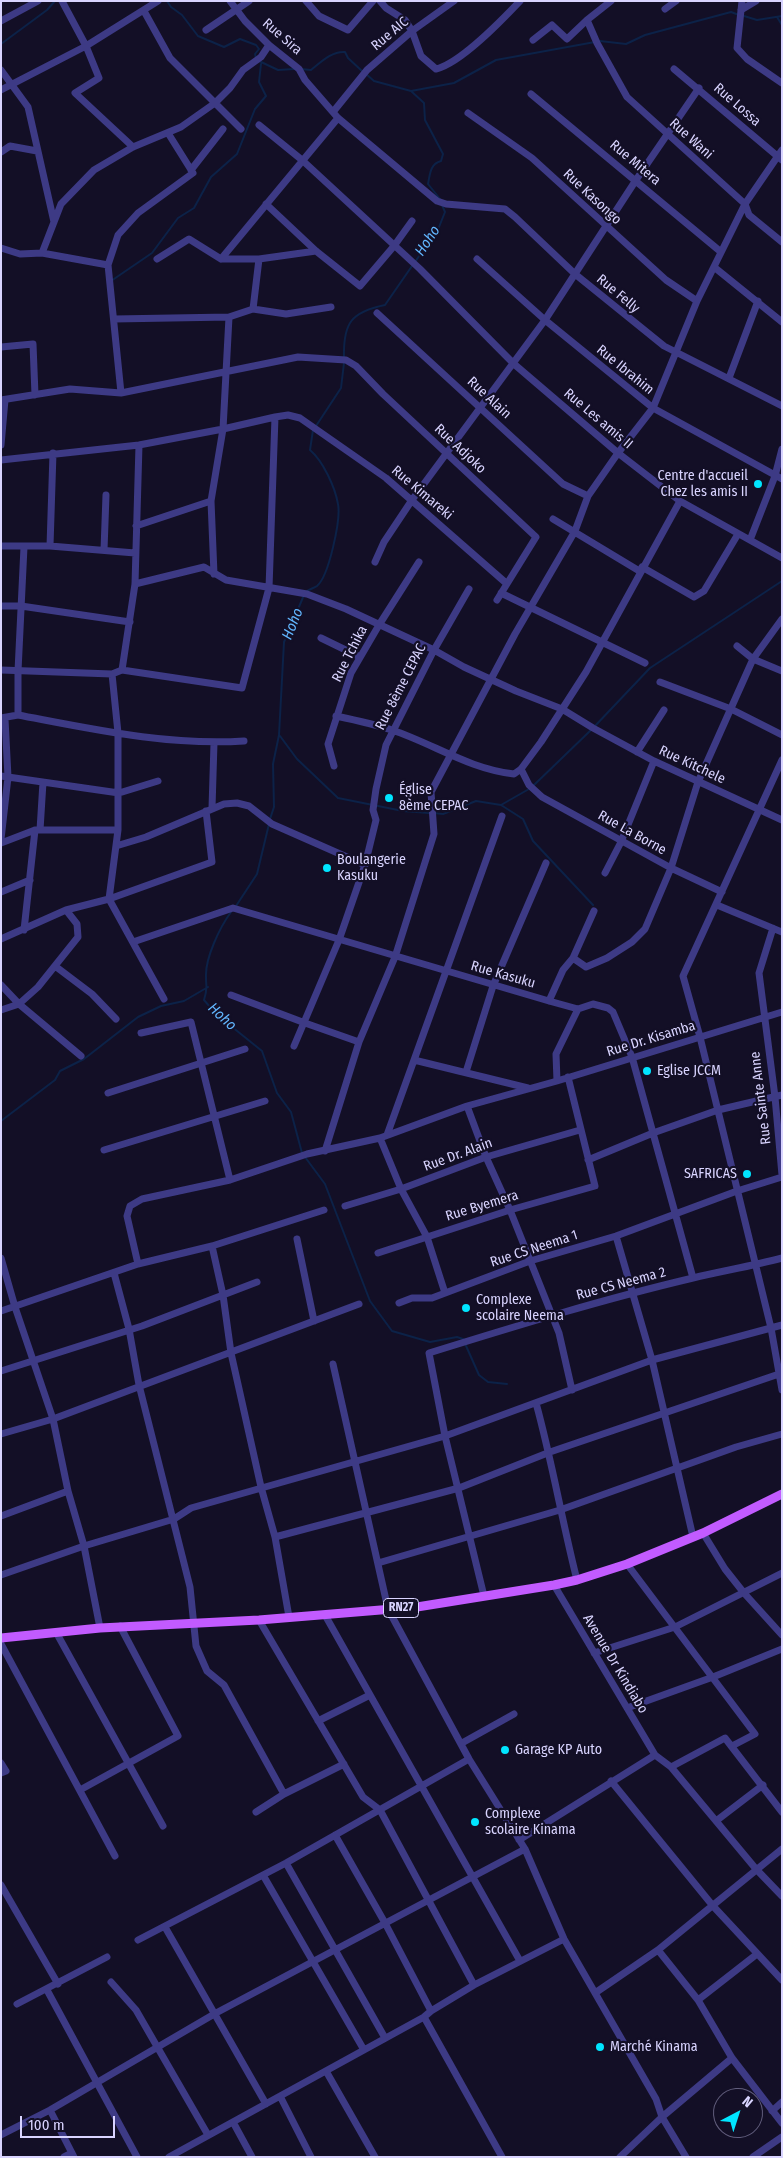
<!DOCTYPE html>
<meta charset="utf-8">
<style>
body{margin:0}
#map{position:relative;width:783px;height:2158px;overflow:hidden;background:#130f26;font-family:"Fira Sans Condensed",sans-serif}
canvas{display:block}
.frame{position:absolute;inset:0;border:2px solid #d9d4ff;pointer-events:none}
.north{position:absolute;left:713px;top:2088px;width:50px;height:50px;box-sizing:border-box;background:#130f26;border:1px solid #625e7d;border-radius:50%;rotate:40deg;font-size:14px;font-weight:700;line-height:20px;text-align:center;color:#d9d4ff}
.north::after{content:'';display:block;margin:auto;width:18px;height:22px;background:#00e5ff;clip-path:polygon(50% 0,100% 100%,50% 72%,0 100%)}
.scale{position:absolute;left:20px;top:2116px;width:95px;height:22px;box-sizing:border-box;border:2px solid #d9d4ff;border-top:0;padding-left:6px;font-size:15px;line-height:18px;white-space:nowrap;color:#d9d4ff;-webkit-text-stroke:4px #130f26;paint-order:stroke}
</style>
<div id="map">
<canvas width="783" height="2158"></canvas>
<div class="frame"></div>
<div class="north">N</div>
<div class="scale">100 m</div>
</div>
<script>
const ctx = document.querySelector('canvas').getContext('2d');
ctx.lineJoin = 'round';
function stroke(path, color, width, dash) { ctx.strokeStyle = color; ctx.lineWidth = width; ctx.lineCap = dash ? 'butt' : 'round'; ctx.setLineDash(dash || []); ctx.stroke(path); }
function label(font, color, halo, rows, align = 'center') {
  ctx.font = font + ' "Fira Sans Condensed",sans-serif'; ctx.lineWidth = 4.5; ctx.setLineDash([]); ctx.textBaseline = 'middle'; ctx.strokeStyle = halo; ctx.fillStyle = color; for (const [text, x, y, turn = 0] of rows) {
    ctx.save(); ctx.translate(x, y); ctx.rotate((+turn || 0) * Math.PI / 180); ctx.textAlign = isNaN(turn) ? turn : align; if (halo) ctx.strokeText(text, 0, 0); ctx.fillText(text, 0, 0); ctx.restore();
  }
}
stroke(new Path2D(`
 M167 1 171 7 182 15 198 36 224 47 240 39 256 45 259 49 255 54 256 58
 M744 16 757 20 782 16
 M777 17 782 25
 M600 41 626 44 645 35 731 12 739 15
 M1 44 47 10 55 1
 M259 61 278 70 294 69
 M301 69 311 70C321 62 332 51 345 52L348 58 362 71
 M366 74 374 81 411 91 424 103 425 120 443 154 441 161C430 164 430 174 428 184L440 199
 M411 91 454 83 496 60 595 42
 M415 262 439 227 445 212 442 205
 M111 281 152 253 178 218 194 208 211 177 237 154 255 109 266 96 259 82 261 64
 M344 358C343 323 351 312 385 305L412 266
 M316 426 341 388 344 363
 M307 591C310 589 314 588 317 586 329 576 341 519 338 504 335 487 323 461 310 450L313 430
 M594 727 650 668 782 581
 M280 736 297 759 338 798 403 811 429 813
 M533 786 591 730
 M501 805 529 789
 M434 813 443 814 476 801 501 805 523 819 533 841 593 905
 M270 819 274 807 273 764 279 735 284 642 304 595
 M236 906 257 874 269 824
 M231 912C220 927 205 958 206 977 206 989 208 987 204 1000L216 1014 262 1051 277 1093 291 1112 302 1153
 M1 1121 55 1080 60 1071 84 1059 138 1017 161 1006 184 1001 208 987
 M305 1157 325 1184 370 1301 392 1331 430 1342 457 1337 463 1339 479 1375 488 1382 507 1384`), '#0c2248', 2);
stroke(new Path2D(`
 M62 1 86 46 99 78 75 93 133 147
 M230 1 245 21 269 45 299 69 305 80 338 118 437 201 446 204 505 209 515 217 575 274 664 346 782 406
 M306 1 319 16 348 30 373 1
 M380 1 386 8 405 20 412 31 421 56 436 69C461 63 502 20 520 1
 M742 1 737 48 747 59 782 83
 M665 9 676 1
 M741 10 756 1
 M144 11 170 58 241 129
 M587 20 597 43 627 97 745 204 749 215 782 242
 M1 21 38 1
 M206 30 249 1
 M533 40 552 25 567 39 587 20 611 1
 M674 69 782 160
 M1 70 28 107 54 222
 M1 90 86 46 158 1
 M531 94 721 252
 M333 112 367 70 412 31 454 1
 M468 113 532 158 666 280 697 301
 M259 125 302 160 420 269 514 364 618 453 680 501 782 558
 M1 152 10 146 37 151
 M191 170 223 129
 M266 204 316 251 360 286 394 246 412 221
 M1 248 20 254 42 253 108 265
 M42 253 61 204 94 170 133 147 181 127 215 103 230 88 243 70 261 57 269 45
 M157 259 189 239 221 259H259L316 251
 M221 259 338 118
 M477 259 545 320 653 408 782 479
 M714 267 782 322
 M253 309 259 259
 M377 313 563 484 588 496
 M114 319 229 317
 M1 347 33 344 35 395
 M729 378 758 301
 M121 393 108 265 118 235 138 213 193 173 168 133
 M1 400 70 389 121 393 298 357 346 360 356 366 383 394 536 537 497 600
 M1 445 5 400
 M1 460 139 445 223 429 275 417 288 415 300 418 386 478 506 583
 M553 519 641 572
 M136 526 211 501
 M750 540 775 476 782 449
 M1 546H50L135 553
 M50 546 53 453
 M104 550 106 495
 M375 562 384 542 412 500 545 320 636 180 699 88
 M642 567 694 597 704 591 738 534
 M214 574 211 501 223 429 229 317 253 309 286 314 331 307
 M135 584 204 567 226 580 307 594 346 609 434 650 464 667 516 691 562 709 593 728 654 761 782 820
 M501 593 645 663
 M1 606H21L130 622
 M321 638 360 657
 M737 646 753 659 782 671
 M1 670 112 674 122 670 242 688 269 588 275 417
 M122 670 135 584 139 445
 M112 674 118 733V830L109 899 164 999
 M660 682 731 709 782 735
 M18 715V671L24 547
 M336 716C355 720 374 724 392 730 434 744 469 769 514 774L521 769 541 742 586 672 680 501
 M1 718 18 715C92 729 168 746 244 741
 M637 752 664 710
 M782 760 683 976 700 1037 771 1328 782 1390
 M334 766 328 744 351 673 379 625 419 562
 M521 769 529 785 542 797 671 868 722 892
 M1 776 119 793 158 781
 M212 808 214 743
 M40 830 43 782
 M1 839 8 777 5 719
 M1 843 35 830H118
 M116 846 146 837 224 804 237 803 249 806 272 824 365 865 339 940 294 1046
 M365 865 376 820 373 810 376 789 386 745 434 650 469 589
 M605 873 621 842 654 761
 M1 892 30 880
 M717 905 782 932
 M773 928 759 973 775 1097 782 1175
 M24 930 35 830
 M1 939 66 910 109 899 212 862 206 811
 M133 942 233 908 549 1001 578 1009 593 1004 608 1008 613 1012 632 1057 693 1278
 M573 958 586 967 607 958 632 942 645 929 671 868 698 782 753 659 782 619
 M55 966 92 994 116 1019
 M1 985 19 1004 81 1056
 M231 995 305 1023 359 1042
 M549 1001 563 970 573 958 594 911
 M1 1010 19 1004 38 987 78 937 77 924 66 910
 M141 1033 191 1022 230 1180
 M414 1060 528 1088
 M466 1072 493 986 546 863
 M557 1081 556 1054 578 1009
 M108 1093 245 1049
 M467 1106 486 1157 510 1210 559 1333 572 1390
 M387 1135 502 816
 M380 1138 401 1189 427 1237 445 1293
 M104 1150 265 1101
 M325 1151 359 1042 395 957 434 834 431 792 515 634 575 531 588 496 618 453 653 408 697 301 745 204 782 150
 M588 1160 653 1133 718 1110 782 1095
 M345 1206 401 1189 486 1157 580 1130
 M616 1236 652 1360 693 1537
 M297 1239 314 1321
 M212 1246 223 1295 231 1353 261 1487 275 1537 289 1617
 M378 1253 510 1210 595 1186 568 1077
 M1 1258 15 1307 53 1419 68 1491 84 1546 100 1628
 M138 1264 127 1216 130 1206 142 1199 230 1180 307 1154 380 1138 467 1106 557 1081 782 1012
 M114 1273 129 1329 139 1385 190 1587 196 1646 207 1671 224 1685 284 1794
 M399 1303 412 1298H432L530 1261 616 1236 737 1191 782 1177
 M1 1311 138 1264 212 1246 324 1210
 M333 1364 388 1609 469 1759 525 1849 564 1939 656 2099 662 2117 686 2157
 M1 1371 142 1326 257 1282
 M536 1403C552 1461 562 1521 577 1580
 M1 1434 53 1419 359 1304
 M1 1516 68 1491
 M703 1533 725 1569 744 1593 782 1635
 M275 1537 459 1488 550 1452 779 1374
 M378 1563 560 1510 736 1447 782 1434
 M627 1564 755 1734 732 1746
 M1 1575 84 1546 174 1519 191 1508 445 1436 652 1360 782 1325
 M554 1585 655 1755 671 1767 756 1869 782 1896
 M484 1596 445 1436 429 1353C516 1326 604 1299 693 1278 722 1271 752 1266 782 1258
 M325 1615 520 1961
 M259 1620 363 1797 380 1810 474 1985
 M56 1632 163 1826
 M1 1644 115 1856
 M594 1653 675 1627 782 1573
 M627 1708 713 1677 782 1649
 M318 1721 370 1695
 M462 1743 514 1714
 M1 1763 6 1771 1 1773
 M671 1767 725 1738 782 1812
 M611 1781 713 1906 782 1980
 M80 1790 178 1736 120 1626
 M256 1812 284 1794 344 1764
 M716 1821 763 1785
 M335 1835 385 1923 431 2011
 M519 1840 655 1755
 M286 1863 385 2038
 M263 1875 364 2050
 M1 1885 58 1984
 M165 1927 266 2104
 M138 1940 286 1863 469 1759
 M658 1950 698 2000 732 2058 782 2123
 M111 1982 136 2010 208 2135
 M47 1990 137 2157
 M595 1993 658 1950 782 1849
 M698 2000 757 1954
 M17 2004 107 1957
 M424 2017 502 2157
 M326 2071 375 2157
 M280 2096 311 2157
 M50 2110 74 2157
 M772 2111 782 2102
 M233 2122 252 2157
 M1 2135 50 2110 216 2013 525 1849
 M64 2157 72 2153
 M169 2157 424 2017 431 2011 474 1985 564 1939
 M620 2157 662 2117 732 2058
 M753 2157 782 2137`), '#3d3a85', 7);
stroke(new Path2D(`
 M1 1638 100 1628 259 1620 417 1607 554 1585 577 1580 627 1564 703 1533 782 1494`), '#c25bff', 9);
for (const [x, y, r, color] of [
 [758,484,5,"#00e5ff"],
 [389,798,5,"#00e5ff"],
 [327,868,5,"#00e5ff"],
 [647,1071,5,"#00e5ff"],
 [747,1174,5,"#00e5ff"],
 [466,1308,5,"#00e5ff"],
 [505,1750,5,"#00e5ff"],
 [475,1822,5,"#00e5ff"],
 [600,2047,5,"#00e5ff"]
]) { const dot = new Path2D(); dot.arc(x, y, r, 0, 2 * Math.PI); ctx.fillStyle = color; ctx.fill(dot); stroke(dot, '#130f26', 2); }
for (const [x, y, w] of [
 [401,1608,35]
]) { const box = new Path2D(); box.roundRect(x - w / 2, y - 9.5, w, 19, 4); ctx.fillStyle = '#130f26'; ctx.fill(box); stroke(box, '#d9d4ff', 1); }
label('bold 12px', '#d9d4ff', null, [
 ["RN27",401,1608]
]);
label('14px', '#d9d4ff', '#130f26', [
 ["Rue AIC",390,34,-40],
 ["Rue Sira",282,37,41],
 ["Rue Lossa",737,105,41],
 ["Rue Wani",691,139,42],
 ["Rue Mitera",635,163,40],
 ["Rue Kasongo",592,197,43],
 ["Rue Felly",618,294,40],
 ["Rue Ibrahim",625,370,39],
 ["Rue Alain",489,398,43],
 ["Rue Les amis II",598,419,40],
 ["Rue Adjoko",460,449,43],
 ["Rue Kimareki",422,493,40],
 ["Rue Tchika",350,654,-63],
 ["Rue 8ème CEPAC",401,687,-63],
 ["Rue Kitchele",692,765,25],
 ["Rue La Borne",632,833,29],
 ["Rue Kasuku",503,975,16],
 ["Rue Dr. Kisamba",651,1039,-17],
 ["Rue Sainte Anne",761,1098,-97],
 ["Rue Dr. Alain",458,1155,-20],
 ["Rue Byemera",482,1206,-17],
 ["Rue CS Neema 1",534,1249,-18],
 ["Rue CS Neema 2",621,1284,-15],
 ["Avenue Dr Kindiabo",615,1664,59]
]);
label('14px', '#d9d4ff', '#130f26', [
 ["Centre d'accueil",748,476,"right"],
 ["Chez les amis II",748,492,"right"],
 ["Église",399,790],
 ["8ème CEPAC",399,806],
 ["Boulangerie",337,860],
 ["Kasuku",337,876],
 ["Eglise JCCM",657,1071],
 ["SAFRICAS",737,1174,"right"],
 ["Complexe",476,1300],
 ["scolaire Neema",476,1316],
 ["Garage KP Auto",515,1750],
 ["Complexe",485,1814],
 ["scolaire Kinama",485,1830],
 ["Marché Kinama",610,2047]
], 'left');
label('italic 15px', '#62b6ff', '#130f26', [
 ["Hoho",428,241,-57],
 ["Hoho",293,624,-68],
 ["Hoho",222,1017,43]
]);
</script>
